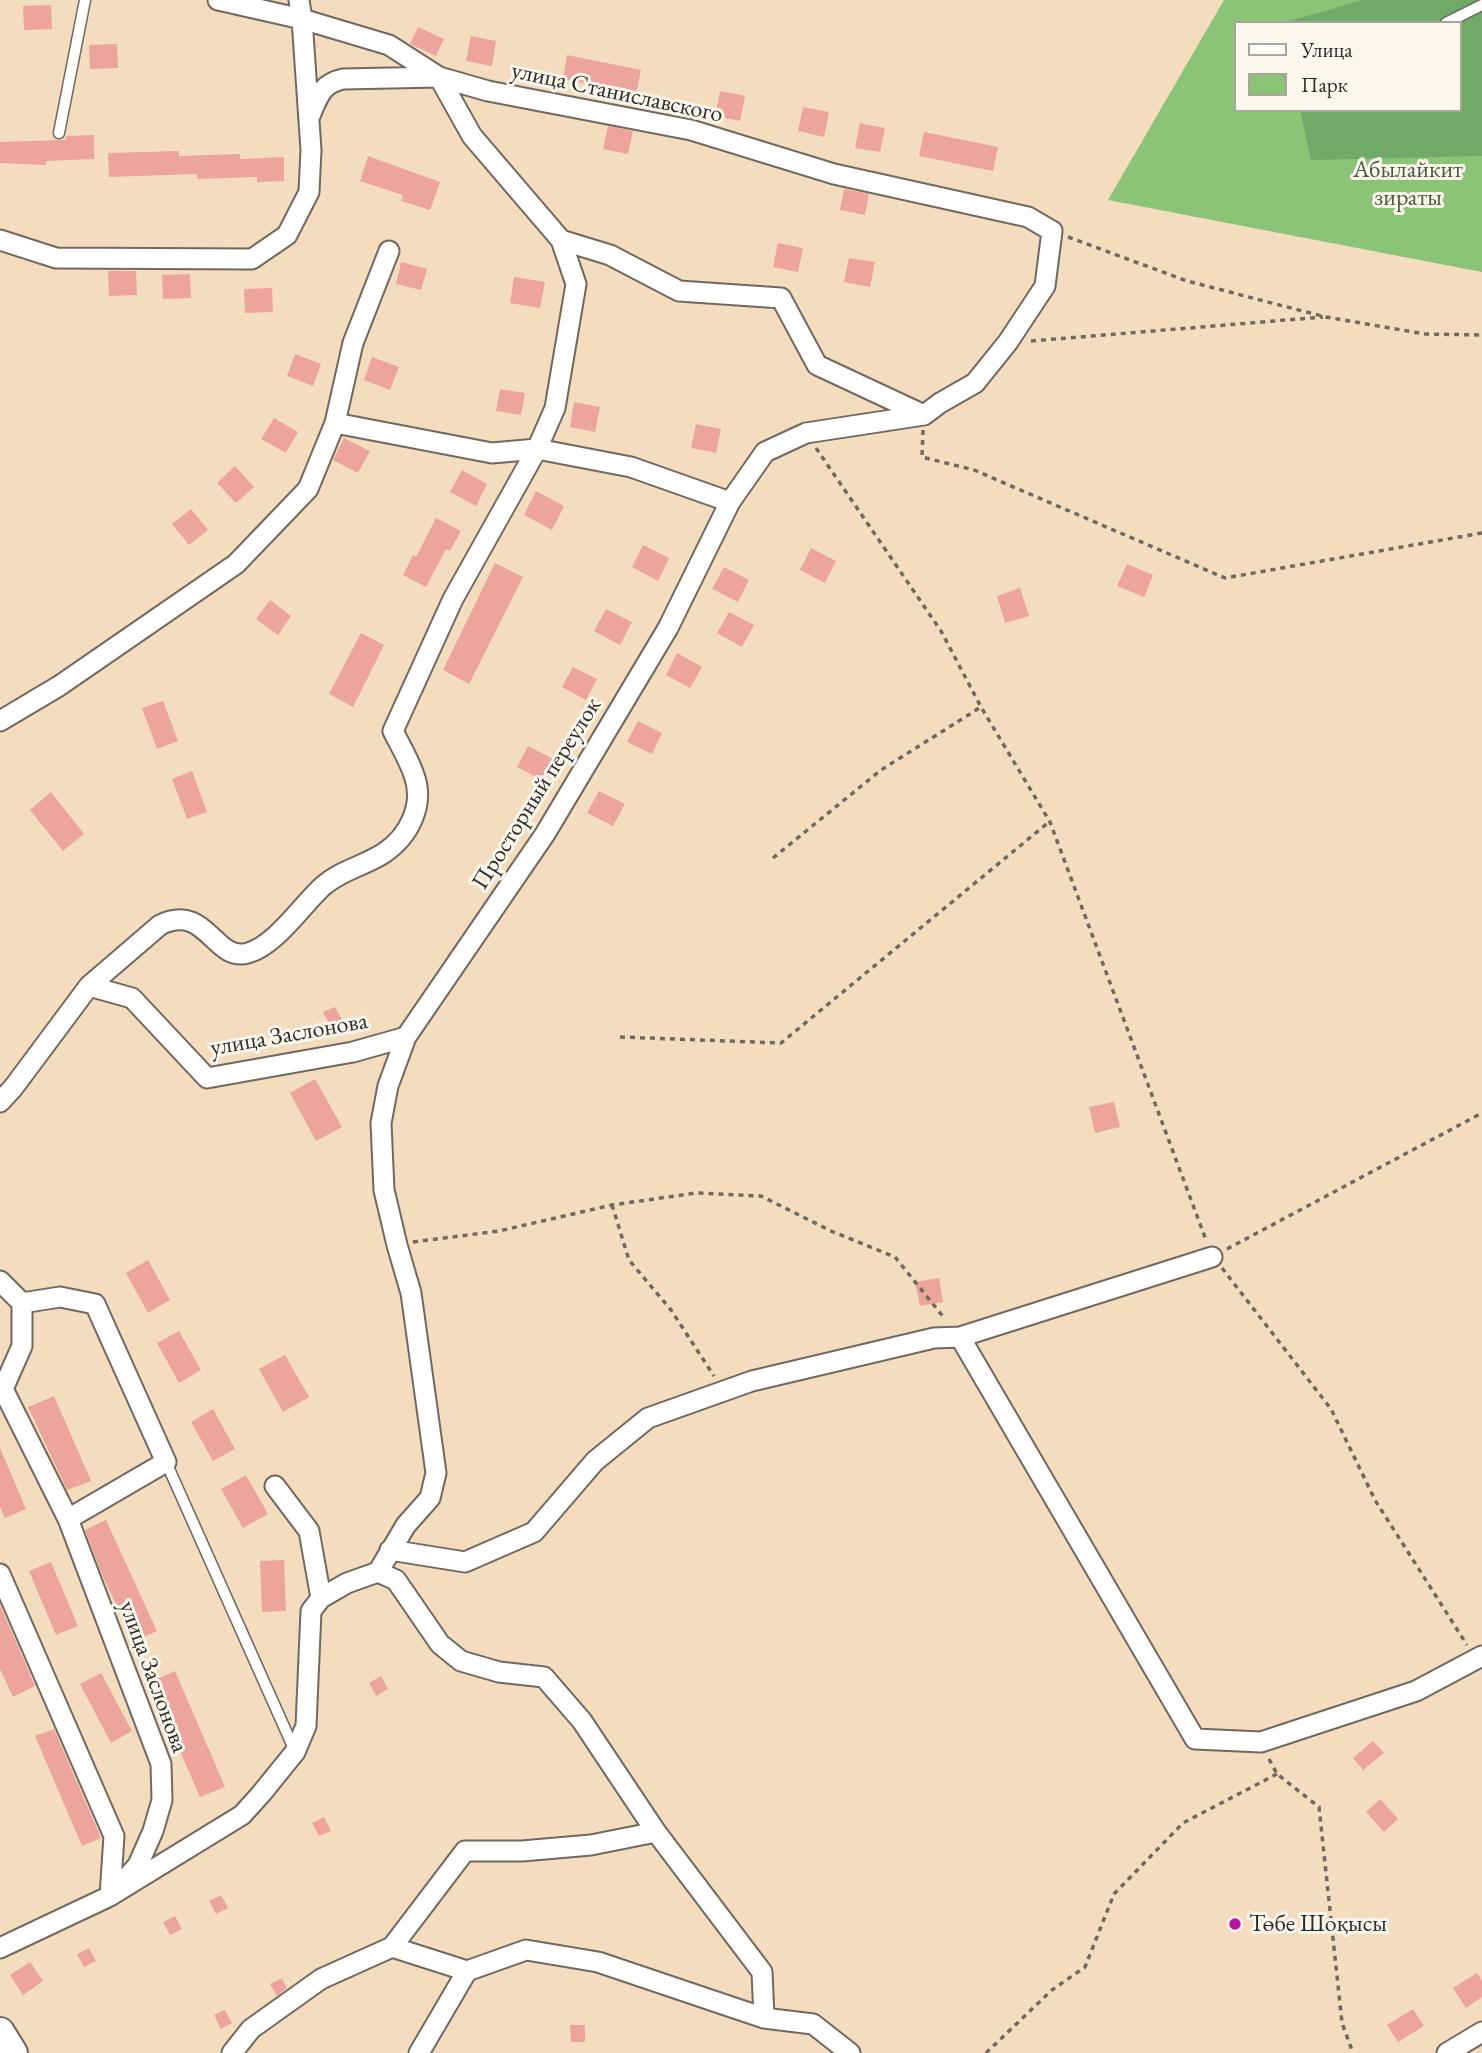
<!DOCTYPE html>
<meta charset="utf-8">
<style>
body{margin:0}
#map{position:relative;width:1482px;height:2053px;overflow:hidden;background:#f4dcbf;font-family:"EB Garamond",serif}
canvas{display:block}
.legend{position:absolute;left:1234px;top:21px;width:228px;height:91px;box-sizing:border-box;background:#fbf7ec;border:2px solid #a8a59f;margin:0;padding:9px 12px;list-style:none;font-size:21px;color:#2b2b2b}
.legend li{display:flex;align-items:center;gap:14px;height:35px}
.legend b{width:35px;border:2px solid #a8a59f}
</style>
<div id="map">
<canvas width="1482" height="2053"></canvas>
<ul class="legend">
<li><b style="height:9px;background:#fff"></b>Улица</li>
<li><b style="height:19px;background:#8bc377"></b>Парк</li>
</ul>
</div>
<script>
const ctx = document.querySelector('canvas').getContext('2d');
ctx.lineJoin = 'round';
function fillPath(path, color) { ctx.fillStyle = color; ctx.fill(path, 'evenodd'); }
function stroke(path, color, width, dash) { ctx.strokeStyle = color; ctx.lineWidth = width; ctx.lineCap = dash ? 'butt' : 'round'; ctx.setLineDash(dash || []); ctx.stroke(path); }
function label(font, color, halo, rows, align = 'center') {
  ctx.font = font + ' "EB Garamond",serif'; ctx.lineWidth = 6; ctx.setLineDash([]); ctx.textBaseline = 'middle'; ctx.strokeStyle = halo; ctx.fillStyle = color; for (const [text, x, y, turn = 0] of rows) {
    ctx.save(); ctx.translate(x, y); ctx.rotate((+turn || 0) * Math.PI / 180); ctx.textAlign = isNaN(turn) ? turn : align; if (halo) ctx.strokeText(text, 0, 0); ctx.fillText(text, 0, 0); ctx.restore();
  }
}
fillPath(new Path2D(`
 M1224 0H1482V272L1108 200ZM1235 23H1459V110H1235Z`), '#8bc377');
fillPath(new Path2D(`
 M1363 0H1482V156L1311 160 1300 110H1459V23H1283Z`), '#70a968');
fillPath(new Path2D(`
 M51 5 52 29 24 30 23 6Z
 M418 27 444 39 436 56 410 44Z
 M471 36 496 41 492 66 466 61Z
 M117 44 118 68 90 69 89 45Z
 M567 55 641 70 636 94 563 79Z
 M720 91 745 96 740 121 715 116Z
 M803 107 829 112 824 137 798 131Z
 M860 123 885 128 880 152 855 148Z
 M608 126 633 131 628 154 603 149Z
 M924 132 998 147 993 171 919 156Z
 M94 135V159L46 161V165L0 163V142L61 140H66V136Z
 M179 151V156L240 154V159L284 157V181L257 182V177L197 179V174L109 177 108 153Z
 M368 156 440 182 430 210 401 201 403 195 360 181Z
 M844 189 869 194 865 215 840 210Z
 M778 243 803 248 798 272 773 267Z
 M849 258 875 262 870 287 844 282Z
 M401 262 427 269 421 290 396 284Z
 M108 271H136L137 295 109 296Z
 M190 274 191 298 163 299 162 275Z
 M514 277 545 282 540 308 510 303Z
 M272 288 273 312 245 313 244 289Z
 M295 354 321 364 313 386 287 376Z
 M372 357 399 367 390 390 364 380Z
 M500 389 525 393 521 415 496 411Z
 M574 402 600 407 595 432 570 427Z
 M274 418 298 432 286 453 261 439Z
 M696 424 721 429 716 453 691 448Z
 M344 438 370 451 358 473 333 460Z
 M235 466 254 487 236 503 217 483Z
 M462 470 487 484 476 506 450 492Z
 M536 491 564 506 552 530 524 515Z
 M191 509 208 530 189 545 172 524Z
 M436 518 461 531 450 551 446 549 426 587 403 575 413 555 416 557Z
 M643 545 669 558 658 581 632 567Z
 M811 548 836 561 825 583 800 570Z
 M495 563 523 577 469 684 443 670Z
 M1127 564 1153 575 1144 597 1117 586Z
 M724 567 749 580 738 602 712 589Z
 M1020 588 1029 616 1005 623 997 596Z
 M270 600 291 616 278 635 256 619Z
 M606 609 632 622 620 645 594 631Z
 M729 612 754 625 742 647 717 633Z
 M361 633 384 645 353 707 329 694Z
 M677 653 702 667 690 688 666 675Z
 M573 667 597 679 586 700 562 687Z
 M163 701 178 741 157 749 142 708Z
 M638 721 662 733 652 754 627 742Z
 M528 746 553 759 542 780 517 767Z
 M192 771 207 812 187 819 172 779Z
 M599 791 625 804 613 826 587 813Z
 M51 792 84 834 63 851 30 810Z
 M335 1007 342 1020 330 1026 323 1012Z
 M315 1079 342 1127 316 1141 290 1093Z
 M1114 1102 1120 1127 1095 1133 1089 1107Z
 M148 1260 170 1300 148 1313 126 1273Z
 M939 1278 943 1302 920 1306 915 1282Z
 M179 1331 201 1370 179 1383 157 1343Z
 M285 1355 309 1397 283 1412 259 1369Z
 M54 1396 91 1481 67 1490 28 1407Z
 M213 1409 235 1449 213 1461 191 1422Z
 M0 1448 26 1509 5 1518 0 1507Z
 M246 1475 268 1514 243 1528 221 1489Z
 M106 1520 157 1631 133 1642 101 1572 85 1530Z
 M284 1560 286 1611 262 1612 260 1561Z
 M51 1562 78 1626 56 1635 29 1571Z
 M0 1605 35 1686 13 1697 0 1669Z
 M175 1671 225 1787 200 1797 150 1682Z
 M101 1673 132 1731 111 1743 80 1684Z
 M381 1676 388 1689 376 1696 369 1683Z
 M54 1729 101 1838 82 1846 35 1736Z
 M1373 1741 1384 1753 1363 1770 1353 1758Z
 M1380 1799 1398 1819 1384 1832 1366 1812Z
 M324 1817 331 1831 319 1836 312 1823Z
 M221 1895 228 1908 216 1914 209 1901Z
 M175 1916 182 1929 170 1935 163 1922Z
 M89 1948 96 1961 84 1967 77 1954Z
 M30 1962 43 1981 23 1995 10 1975Z
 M1477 1973 1482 1981V1997L1466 2008 1453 1988Z
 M282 1978 287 1988 277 1996 270 1984Z
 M1413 2009 1424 2026 1398 2042 1387 2025Z
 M225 2010 232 2023 221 2029 214 2015Z
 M570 2025H585V2042H571Z`), '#eda49d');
const service = new Path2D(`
 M1446 23 1482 5
 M59 133 85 0
 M166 1462 294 1749`);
const minor = new Path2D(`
 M309 118C318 98 320 84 343 79L439 77 472 136 561 240 610 255 679 291 781 298 817 365 924 415
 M0 240 56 258 252 259 287 235 309 192 311 150 302 19 299 0
 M335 423 492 453 537 449 631 467 730 502
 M0 721 59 686 236 564 308 489 335 423 353 343 389 251
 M89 986 132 998 207 1078 353 1052 406 1037
 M0 1102 13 1088 89 986 160 925C207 902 214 963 248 953 276 945 302 905 323 886 341 870 364 866 384 853 409 836 425 805 414 775 409 760 400 745 393 731L453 599 537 449 555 408 576 284 561 240
 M0 1281 22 1303V1346L3 1389 0 1388
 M22 1303 60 1297 95 1304 166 1462 68 1519
 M960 1337 1195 1739 1261 1742 1416 1691 1482 1656
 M3 1389 68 1519 161 1764 162 1800 153 1831 138 1865 123 1882
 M275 1486 309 1531 321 1598
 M390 1550 465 1562 534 1532 595 1461 648 1418 752 1381 934 1338 960 1337 1212 1257
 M378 1572 396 1580 440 1644 461 1661 499 1672 544 1677 582 1721 656 1832 762 1972 764 2018 813 2024 850 2053
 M0 1574 114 1836 110 1896
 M392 1947 465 1851H522L591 1845 656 1832
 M0 1948 110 1896 242 1815 261 1794 295 1752 306 1726 311 1611 321 1598 347 1583 378 1572 406 1525 430 1498 436 1473 411 1293 397 1245 384 1190 381 1123 388 1086 406 1037 545 834 668 628 730 502 765 452 806 433 924 415 940 403 975 383 1008 342 1045 286 1052 231 1028 217 834 174 691 130 488 91 439 77 389 45 302 19 218 0
 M232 2053 251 2029 321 1979 392 1947 467 1971 526 1950 598 1962 764 2018
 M419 2053 467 1971
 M1447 2053 1482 2032`);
const secondary = new Path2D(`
 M0 2032 13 2053`);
stroke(service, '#71695f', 13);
stroke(minor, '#71695f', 23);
stroke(secondary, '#71695f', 32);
stroke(new Path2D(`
 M1068 237 1187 281 1326 317 1425 334 1482 335
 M1031 341 1323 317
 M923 430 922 457 974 470 1225 578 1482 533
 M816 448 941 631 981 707 1050 822 1206 1240
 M773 858 881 770 981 707
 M620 1037 781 1043 1049 822
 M612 1205 629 1260 671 1310 714 1376
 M413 1242 499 1231 612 1205 696 1193 761 1196 831 1231 895 1257 945 1319
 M1227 1249 1482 1113
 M1222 1268 1331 1409 1375 1500 1467 1645
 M1269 1759 1277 1774 1319 1807 1342 2023 1353 2053
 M986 2053 1052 1990 1085 1967 1114 1894 1183 1823 1277 1774`), '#71695f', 3.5, [5, 5]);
stroke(service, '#fff', 10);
stroke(minor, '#fff', 19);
stroke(secondary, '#fff', 28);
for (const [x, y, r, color] of [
 [1235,1924,7,"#b5179e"]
]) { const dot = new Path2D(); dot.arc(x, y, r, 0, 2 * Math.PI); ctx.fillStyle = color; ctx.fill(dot); stroke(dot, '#fbf7ec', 2.5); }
label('24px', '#2b2b2b', '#fbf7ec', [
 ["улица Станиславского",617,93,12],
 ["Просторный переулок",537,794,-58],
 ["улица Заслонова",289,1035,-10],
 ["улица Заслонова",153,1677,70]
]);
label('24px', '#485942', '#fbf7ec', [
 ["Абылайкит",1408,170],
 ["зираты",1408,198]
]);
label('24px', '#2b2b2b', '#fbf7ec', [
 ["Төбе Шоқысы",1249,1924]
], 'left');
</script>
